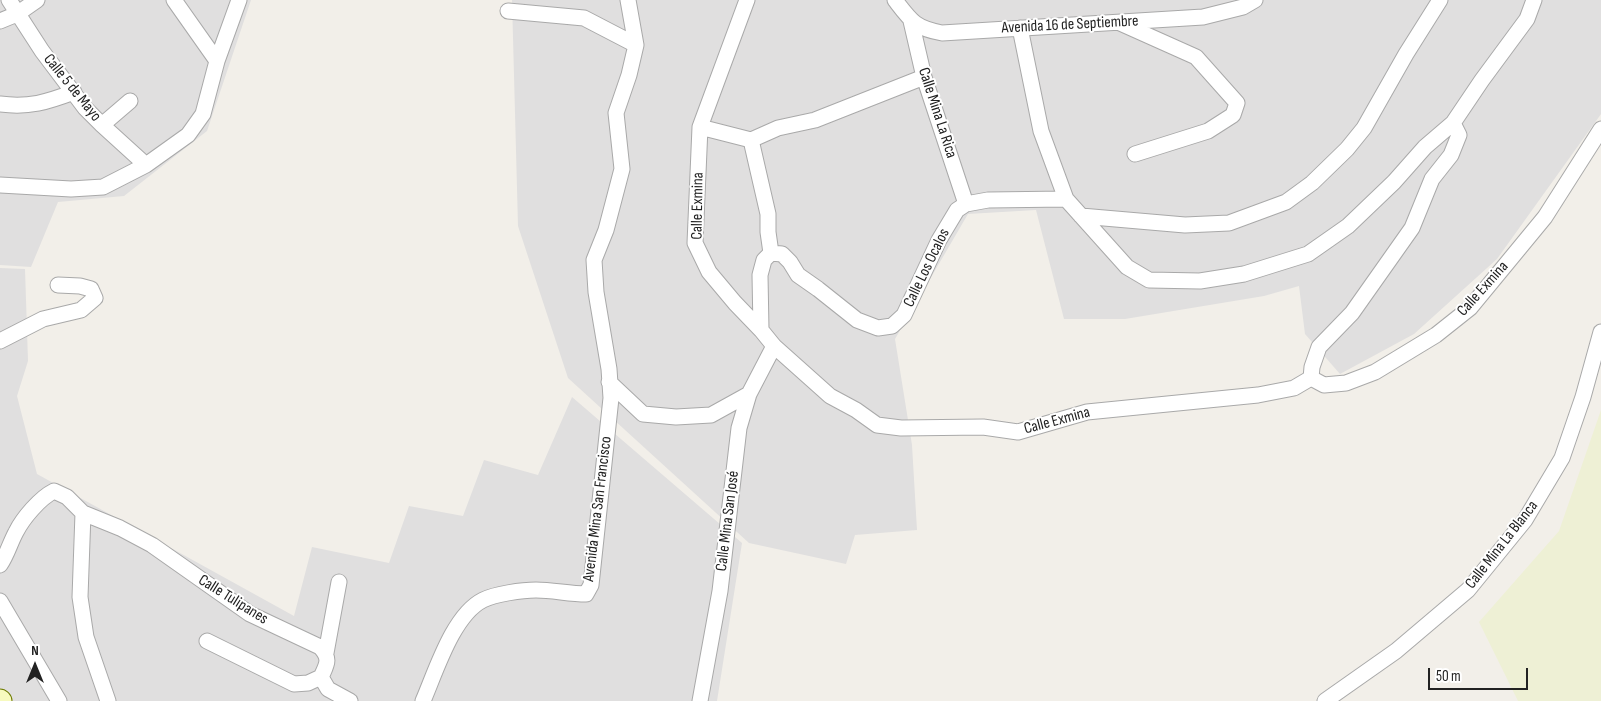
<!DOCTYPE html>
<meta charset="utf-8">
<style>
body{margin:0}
#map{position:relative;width:1601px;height:701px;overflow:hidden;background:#f2efe9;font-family:"Sofia Sans Condensed",sans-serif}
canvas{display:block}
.north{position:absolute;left:10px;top:641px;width:50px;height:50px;-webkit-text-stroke:4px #fff;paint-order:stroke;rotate:0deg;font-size:14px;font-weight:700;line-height:20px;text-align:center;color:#222}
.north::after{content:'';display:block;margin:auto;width:18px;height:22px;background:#222;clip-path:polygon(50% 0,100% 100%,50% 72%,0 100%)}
.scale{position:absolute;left:1428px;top:668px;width:100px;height:22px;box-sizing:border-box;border:2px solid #222;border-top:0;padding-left:6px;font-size:15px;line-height:18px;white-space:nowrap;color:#222;-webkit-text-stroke:4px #fff;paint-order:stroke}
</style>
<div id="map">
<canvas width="1601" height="701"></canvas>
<div class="north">N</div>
<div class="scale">50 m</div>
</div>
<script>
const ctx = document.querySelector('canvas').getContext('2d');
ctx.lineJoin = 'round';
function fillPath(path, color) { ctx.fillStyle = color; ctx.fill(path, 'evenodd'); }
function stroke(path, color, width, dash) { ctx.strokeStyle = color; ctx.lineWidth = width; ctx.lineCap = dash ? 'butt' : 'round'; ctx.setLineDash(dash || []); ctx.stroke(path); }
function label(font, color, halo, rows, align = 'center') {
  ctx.font = font + ' "Sofia Sans Condensed",sans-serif'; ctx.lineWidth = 4; ctx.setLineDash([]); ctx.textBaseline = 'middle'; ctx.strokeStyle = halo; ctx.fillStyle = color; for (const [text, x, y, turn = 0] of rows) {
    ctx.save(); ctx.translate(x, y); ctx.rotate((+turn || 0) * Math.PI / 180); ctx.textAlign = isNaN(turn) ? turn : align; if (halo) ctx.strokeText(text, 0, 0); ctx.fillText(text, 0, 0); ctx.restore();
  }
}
fillPath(new Path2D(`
 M0 0H251L207 131 124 196 58 202 31 267 0 265Z
 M512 0H1601V114L1497 259 1414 334 1340 374 1305 334 1299 286 1264 296 1125 319H1064L1036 210 968 214 895 339 912 445 917 530 855 535 846 564 749 543 568 378 518 226Z
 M0 268 25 269 28 361 17 396 37 474 294 616 312 547 389 563 409 506 463 516 484 460 538 475 572 397 742 543 717 701H0Z`), '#e0dfdf');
fillPath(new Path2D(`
 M1601 410V701H1518L1479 622 1559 531Z`), '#eef0d5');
const street = new Path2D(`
 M9 0 42 51 85 108 102 125 146 165
 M174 0 217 61
 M747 0 700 127 695 243 709 272 735 303 761 330 774 346 830 396 856 410 877 425 901 428 983 427 1018 432 1087 412 1258 395 1294 388 1311 378 1324 385 1346 383 1375 372 1436 335 1470 308 1545 217 1601 129
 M895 0C911 21 915 28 942 33L1203 17 1243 7 1255 0
 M508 11 584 18 636 45
 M0 21 17 14 37 0
 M911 21 924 77 966 204
 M1120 23 1196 57 1237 103 1233 115 1208 131 1135 154
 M1020 28 1041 131 1066 199 1127 267 1149 280 1200 281 1244 274 1308 254 1348 226 1394 182 1425 147 1453 123 1482 80 1527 19 1534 0
 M0 104C29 108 47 102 74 92
 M102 125 130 101
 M700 127 751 140 778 128 815 120 924 77
 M751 140 768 214V232L771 253
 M0 185 71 189 103 187 146 165 188 135 203 114 217 61 239 0
 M1081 216 1185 225 1229 223 1286 202 1312 183 1347 149 1364 128 1406 54 1440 0
 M761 330 760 275 764 260 771 253 782 254 790 262 798 275 818 289 857 320 878 328 892 326 904 315 939 240 957 210 966 204 988 200 1066 199
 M0 341 43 319 81 310 95 298 91 289 80 286 58 285
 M1311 378 1312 367 1319 347 1352 313 1412 228 1432 179 1451 155 1459 135 1453 123
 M609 382 643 414 676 417 711 415 749 394
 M83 513 80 597 86 637 108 701
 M0 565C7 555 10 543 16 532 23 518 40 498 54 491L67 497 83 513 120 528 152 545 250 614 320 647C331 659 327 664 321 677
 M0 601 59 701
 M207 641 294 684 308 683 321 677
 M326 653 339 582
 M321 677 328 689 350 701
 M423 701C436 671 453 615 483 600 495 594 522 590 536 590 553 590 569 594 586 594L591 585 611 398 609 369 596 292 594 260 606 230 622 169 616 113 629 75 636 45 628 0
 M700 701 720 591 739 428 749 394 774 346
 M1325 701 1396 651 1468 590 1525 520 1562 458 1583 397 1601 332`);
const secondary = new Path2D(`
 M0 700 1 701`);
stroke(street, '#a9a9a9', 17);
stroke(secondary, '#707d05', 23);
stroke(street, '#fff', 15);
stroke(secondary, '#f7fabf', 21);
label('16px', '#222', '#fff', [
 ["Avenida 16 de Septiembre",1070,25,-3],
 ["Calle 5 de Mayo",72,88,51],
 ["Calle Mina La Rica",937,113,72],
 ["Calle Exmina",698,206,-89],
 ["Calle Los Ocalos",927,268,-64],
 ["Calle Exmina",1483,289,-48],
 ["Calle Exmina",1057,421,-15],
 ["Avenida Mina San Francisco",598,509,-83],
 ["Calle Mina San José",728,521,-83],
 ["Calle Mina La Blanca",1502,545,-52],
 ["Calle Tulipanes",233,600,32]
]);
</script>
